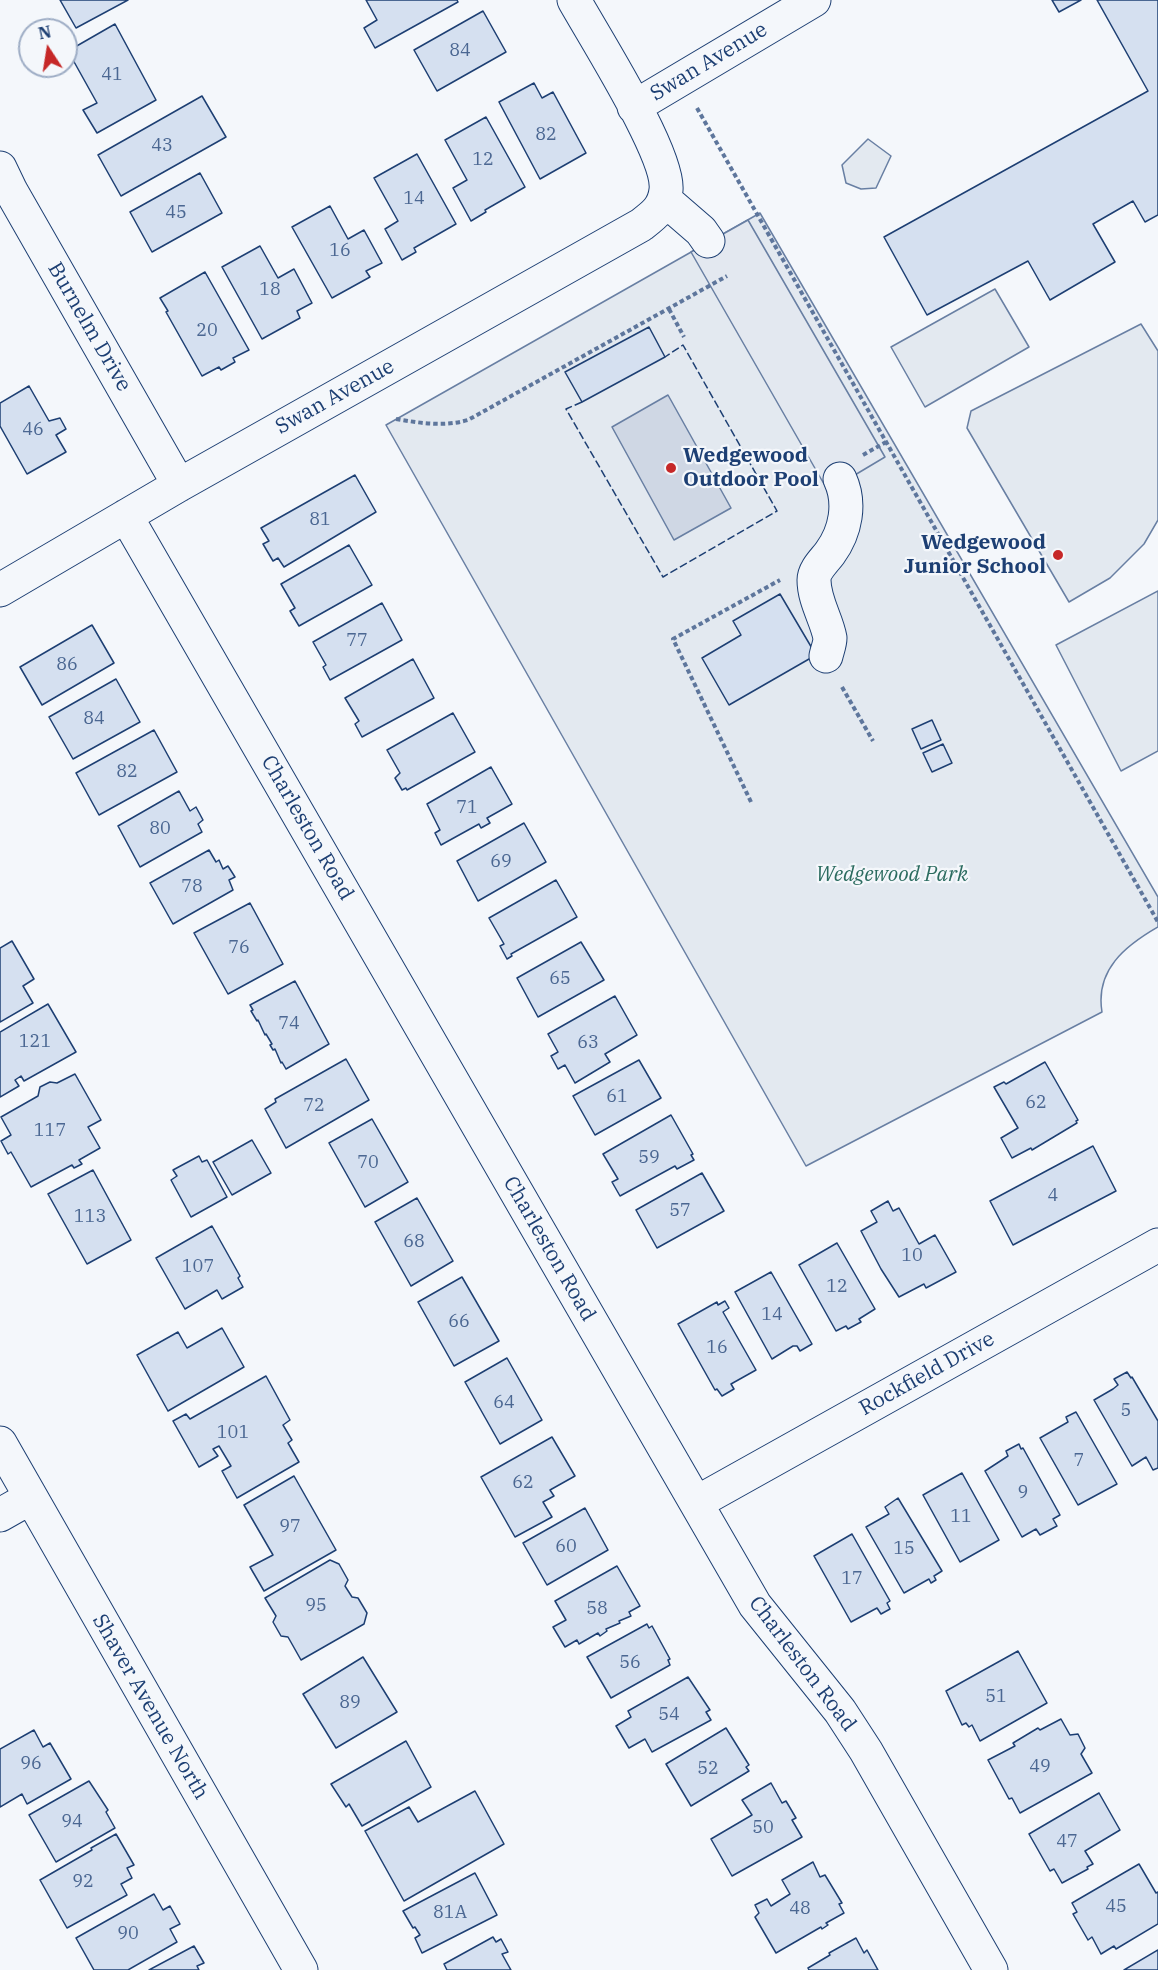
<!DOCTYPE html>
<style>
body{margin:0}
#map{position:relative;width:1158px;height:1970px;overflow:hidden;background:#f4f7fb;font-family:"IBM Plex Serif",serif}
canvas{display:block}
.north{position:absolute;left:18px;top:18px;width:60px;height:60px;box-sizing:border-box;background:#f4f7fb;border:2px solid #9eadc5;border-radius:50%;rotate:348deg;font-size:16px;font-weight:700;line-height:24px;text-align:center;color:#1d3f73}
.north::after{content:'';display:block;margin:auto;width:21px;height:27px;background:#c62828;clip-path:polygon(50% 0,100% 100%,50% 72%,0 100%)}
</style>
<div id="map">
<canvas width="1158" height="1970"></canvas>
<div class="north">N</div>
</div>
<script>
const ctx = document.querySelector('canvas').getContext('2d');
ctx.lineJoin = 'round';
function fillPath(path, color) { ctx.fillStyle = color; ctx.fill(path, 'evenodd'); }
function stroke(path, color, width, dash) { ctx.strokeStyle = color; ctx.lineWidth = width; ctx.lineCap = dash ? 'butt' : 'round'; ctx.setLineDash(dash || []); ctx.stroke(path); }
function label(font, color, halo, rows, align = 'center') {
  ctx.font = font + ' "IBM Plex Serif",serif'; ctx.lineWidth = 4.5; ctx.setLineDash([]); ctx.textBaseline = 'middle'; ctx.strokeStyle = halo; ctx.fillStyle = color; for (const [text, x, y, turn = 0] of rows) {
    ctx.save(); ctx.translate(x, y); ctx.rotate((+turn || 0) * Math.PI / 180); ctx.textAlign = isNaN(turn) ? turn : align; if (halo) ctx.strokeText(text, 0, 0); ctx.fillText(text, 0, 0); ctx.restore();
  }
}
const green = new Path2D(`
 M868 139 891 156 876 188 861 189 846 183 842 165Z
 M760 213 1158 897V927C1125 946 1095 970 1102 1012L806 1166 386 425Z
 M995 289 1029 347 925 407 891 347Z
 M1141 324 1158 351V520L1144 544 1110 578 1069 602 967 428 971 411Z
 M1158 591V751L1121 771 1056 645Z`);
fillPath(green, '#e3e9f0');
stroke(green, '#687fa3', 1.5);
const parking = new Path2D(`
 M748 220 885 457 828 491 691 252Z`);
fillPath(parking, '#e3e8f0');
stroke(parking, '#687fa3', 1.5);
const water = new Path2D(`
 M668 395 731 508 674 540 612 427Z`);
fillPath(water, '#cfd7e4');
stroke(water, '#687fa3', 1.5);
const building = new Path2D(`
 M60 0H128L76 28Z
 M366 0H457L458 2 375 48 364 28 377 20Z
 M1052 0H1081L1059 12Z
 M1097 0H1158V215L1145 222 1133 201 1093 224 1115 262 1050 300 1028 261 927 315 884 237 1148 91Z
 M483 11 506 52 437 91 414 50Z
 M115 24 156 100 97 133 83 110 97 103 68 51Z
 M534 83 542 98 553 92 586 153 540 179 499 102Z
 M202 96 226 137 121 196 98 155Z
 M486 117 525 187 485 210 486 212 471 221 453 188 467 180 445 140Z
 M417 154 456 224 414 248 416 252 402 260 385 229 398 221 374 178Z
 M200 173 222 213 152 252 130 212Z
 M330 206 348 239 364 230 382 263 366 271 370 277 332 298 292 227Z
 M260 246 278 278 294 269 312 303 297 311 300 318 262 339 222 267Z
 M205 272 249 350 233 358 235 362 221 370 219 367 202 376 166 312 168 311 160 298Z
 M649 327 665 357 582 402 565 372Z
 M29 386 49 421 60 418 66 429 56 435 66 452 27 474 0 426V403Z
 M355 475 376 512 284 567 278 558 273 561 263 544 269 541 261 528Z
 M349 545 372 585 299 626 290 611 295 608 281 584Z
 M780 594 816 655 729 705 702 658 741 635 733 621Z
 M382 603 402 640 330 680 323 667 326 665 313 642Z
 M92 625 114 663 42 705 20 667Z
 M413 659 434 698 362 737 355 724 359 721 345 698Z
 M116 679 140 722 73 759 49 717Z
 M453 713 475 752 407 790 406 788 402 790 395 778 400 773 387 750Z
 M932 720 941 740 921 749 912 729Z
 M154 730 177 772 99 815 76 773Z
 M943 744 952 763 932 772 923 753Z
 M491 767 512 804 487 818 490 823 481 828 479 824 441 845 435 833 440 830 427 804Z
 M179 791 190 811 196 807 203 820 198 824 202 832 140 867 118 826Z
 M524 823 546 862 478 901 457 861Z
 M209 850 216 862 219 860 223 869 228 866 235 877 229 880 233 890 173 924 150 883Z
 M556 880 577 917 511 954 512 956 507 959 500 946 504 944 489 918Z
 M250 903 283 964 228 994 194 933Z
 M12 941 34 979 23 986 33 1003 0 1022V948Z
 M581 942 604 980 538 1017 517 978Z
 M295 981 329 1044 286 1069 282 1062 281 1063 275 1049 273 1050 270 1045 272 1044 266 1034 265 1035 258 1020 257 1021 251 1011 253 1010 250 1005Z
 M615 996 637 1035 605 1054 610 1062 575 1083 565 1065 558 1069 551 1056 558 1052 548 1034Z
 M48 1004 76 1052 24 1081 21 1076 15 1080 19 1086 0 1097V1032Z
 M346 1059 369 1100 286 1148 265 1109 276 1102 275 1099Z
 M639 1060 661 1098 595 1135 573 1096Z
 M1045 1062 1078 1120 1076 1121 1077 1123 1032 1150 1031 1148 1012 1158 1001 1138 1018 1128 994 1087 1004 1082 1006 1084Z
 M75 1074 101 1120 88 1127 100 1148 79 1160 82 1164 74 1168 72 1165 31 1187 11 1152 8 1154 1 1141 11 1135 1 1117 38 1096 40 1087 50 1082 57 1083Z
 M671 1115 693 1154 691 1155 694 1160 677 1169 675 1166 620 1196 612 1182 618 1179 603 1154Z
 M372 1119 408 1182 365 1207 329 1143Z
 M252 1140 271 1173 232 1195 213 1162Z
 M1093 1146 1116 1191 1013 1245 990 1201Z
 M199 1156 202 1162 207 1160 227 1197 191 1217 171 1180 177 1176 173 1170Z
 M93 1170 131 1240 87 1264 48 1194Z
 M702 1173 724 1211 657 1248 636 1210Z
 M417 1198 453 1261 411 1286 375 1222Z
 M888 1201 893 1211 899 1208 919 1244 935 1235 956 1272 926 1288 924 1284 899 1297 881 1269 861 1231 877 1222 871 1211Z
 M212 1226 240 1276 238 1278 243 1287 222 1299 217 1290 185 1309 156 1258Z
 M837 1243 875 1309 859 1319 861 1322 848 1329 846 1326 836 1331 799 1265Z
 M771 1272 812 1344 800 1351 797 1346H793L772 1359 735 1292Z
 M462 1277 499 1341 454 1366 418 1302Z
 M725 1301 729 1308 723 1312 756 1370 731 1384 734 1389 722 1396 717 1389 715 1390 678 1324 717 1302 718 1305Z
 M222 1328 244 1367 168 1411 137 1355 178 1332 187 1348Z
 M507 1358 542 1420 500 1444 465 1382Z
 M1127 1372 1131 1378 1132 1377 1158 1421V1468L1153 1470 1146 1457 1132 1466 1094 1400 1113 1389 1118 1385 1114 1379Z
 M266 1376 290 1420 283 1425 292 1440 288 1443 299 1462 237 1498 222 1471 231 1466 219 1446 213 1449 218 1456 199 1467 173 1421 186 1414 190 1419Z
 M1076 1412 1117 1484 1078 1505 1040 1438 1068 1422 1066 1417Z
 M552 1437 575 1476 550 1490 554 1496 543 1502 552 1517 515 1537 481 1477Z
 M1019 1444 1021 1449 1023 1448 1060 1515 1053 1519 1057 1526 1040 1535 1036 1529 1022 1537 985 1471 1008 1456 1006 1451Z
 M962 1473 999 1540 960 1562 923 1495Z
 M294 1476 336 1550 264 1591 250 1567 273 1555 244 1505Z
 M898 1498 942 1571 934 1576 936 1580 931 1583 929 1579 904 1593 866 1527 889 1514 885 1507Z
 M585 1508 608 1550 547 1585 523 1543Z
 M852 1534 890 1601 887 1603 890 1609 881 1614 877 1608 851 1622 814 1556Z
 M330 1560 339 1564 348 1580 345 1586 352 1597 358 1598 367 1613 364 1624 301 1660 288 1637 281 1636 273 1622 276 1616 265 1598Z
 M617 1566 640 1606 629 1612 631 1616 619 1621 620 1623 606 1629 607 1631 600 1636 598 1633 579 1644 577 1640 565 1647 553 1627 566 1620 555 1601Z
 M647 1624 649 1628 652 1626 670 1659 668 1660 670 1665 611 1698 587 1657Z
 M1018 1651 1047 1703 980 1741 972 1725 969 1727 966 1723 962 1725 946 1691Z
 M363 1657 397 1712 336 1748 303 1694Z
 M688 1677 710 1710 706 1712 711 1720 652 1752 645 1739 629 1748 616 1726 631 1717 628 1711Z
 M1061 1719 1070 1735 1078 1734 1085 1748 1081 1754 1092 1773 1020 1813 1012 1798 1009 1799 988 1760 1015 1746 1013 1743 1038 1728 1040 1730Z
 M726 1728 749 1765 746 1767 749 1771 691 1806 666 1764Z
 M34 1730 43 1747 50 1743 71 1779 27 1804 22 1794 0 1807V1749Z
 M406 1741 431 1787 362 1826 349 1804 346 1807 331 1784Z
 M89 1781 108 1810 106 1812 115 1828 56 1862 29 1815Z
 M771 1783 782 1803 786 1801 796 1818 792 1820 802 1837 732 1876 711 1839 752 1815 742 1800Z
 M475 1791 504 1844 404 1901 365 1831 409 1807 418 1822Z
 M1099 1793 1120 1830 1085 1851 1093 1864 1087 1867 1088 1869 1062 1883 1054 1869 1050 1871 1029 1834Z
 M116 1834 134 1865 127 1868 132 1878 121 1884 127 1895 67 1928 40 1880 92 1850 91 1848Z
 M813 1862 820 1877 825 1875 842 1903 839 1904 844 1913 826 1923 828 1925 822 1929 821 1927 776 1953 755 1917 759 1913 755 1905 767 1899 771 1906 790 1894 782 1880Z
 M1139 1864 1156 1893 1158 1892V1924L1116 1949 1114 1946 1101 1954 1092 1937 1088 1940 1073 1914 1077 1912 1072 1903Z
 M475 1873 497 1915 422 1953 415 1938 420 1935 415 1927 413 1928 403 1911Z
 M154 1894 163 1910 170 1906 180 1924 170 1929 177 1942 128 1970H94L76 1938Z
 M493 1937 496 1942 501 1939 508 1952 502 1954 511 1970H447L444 1964Z
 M856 1938 864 1953 867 1950 878 1970H809L808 1968 830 1955 829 1953Z
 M194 1946 204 1963 197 1966 199 1970H149Z
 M1158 1950V1970H1124Z`);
fillPath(building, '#d5e0f0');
stroke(building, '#1d3f73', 1.5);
const minor = new Path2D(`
 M634 107 814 0
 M0 168 11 191 179 485
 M664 199 701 231 708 241
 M126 516 755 1605 840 1711 866 1751 991 1970
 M0 590 179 485 641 225C654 215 664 208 666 190 670 155 594 36 574 0
 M826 656C827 651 830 644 830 638 827 620 814 601 814 580 814 570 824 561 830 553 846 531 851 503 840 479
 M0 1443 301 1970
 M696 1503 1158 1245
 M0 1515 30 1498`);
stroke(minor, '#1d3f73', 35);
stroke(new Path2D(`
 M697 108 1158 922
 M669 309 684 337
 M396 419C420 423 444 427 468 420L727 276
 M863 455 886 442
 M842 687 873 741
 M751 802 673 639 780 580`), '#5e769c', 4, [4.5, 3]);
stroke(minor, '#f4f7fb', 33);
stroke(new Path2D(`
 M582 402 566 409 663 577 777 511 683 345 665 357`), '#1d3f73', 1.5, [8, 3]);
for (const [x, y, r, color] of [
 [671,468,6,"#c62828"],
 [1058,555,6,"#c62828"]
]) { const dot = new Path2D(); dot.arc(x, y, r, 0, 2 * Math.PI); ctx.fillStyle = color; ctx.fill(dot); stroke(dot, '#f4f7fb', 2); }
label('18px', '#4b6792', null, [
 ["84",460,51],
 ["41",112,75],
 ["82",546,135],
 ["43",162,146],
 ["12",483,160],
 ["14",414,199],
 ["45",176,213],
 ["16",340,251],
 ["18",270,290],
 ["20",207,331],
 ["46",33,430],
 ["81",320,520],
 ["77",357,641],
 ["86",67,665],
 ["84",94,719],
 ["82",127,772],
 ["71",467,808],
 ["80",160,829],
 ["69",501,862],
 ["78",192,887],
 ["76",239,948],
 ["65",560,979],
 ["74",289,1024],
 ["121",35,1042],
 ["63",588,1043],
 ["61",617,1097],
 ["62",1036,1103],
 ["72",314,1106],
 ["117",50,1131],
 ["59",649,1158],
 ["70",368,1163],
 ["4",1053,1196],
 ["57",680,1211],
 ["113",90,1217],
 ["68",414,1242],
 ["10",912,1256],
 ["107",198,1267],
 ["12",837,1287],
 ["14",772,1315],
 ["66",459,1322],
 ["16",717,1348],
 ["64",504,1403],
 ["5",1126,1411],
 ["101",233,1433],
 ["7",1079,1461],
 ["62",523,1483],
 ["9",1023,1493],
 ["11",961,1517],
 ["97",290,1527],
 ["60",566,1547],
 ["15",904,1549],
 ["17",852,1579],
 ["95",316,1606],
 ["58",597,1609],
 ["56",630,1663],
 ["51",996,1697],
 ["89",350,1703],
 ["54",669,1715],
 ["96",31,1764],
 ["49",1040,1767],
 ["52",708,1769],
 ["94",72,1822],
 ["50",763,1828],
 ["47",1067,1842],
 ["92",83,1882],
 ["45",1116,1907],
 ["48",800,1909],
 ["81A",450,1913],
 ["90",128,1934]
]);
label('21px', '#1d3f73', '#f4f7fb', [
 ["Swan Avenue",709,62,-31],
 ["Burnelm Drive",89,327,60],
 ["Swan Avenue",335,397,-29],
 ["Charleston Road",307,828,60],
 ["Charleston Road",549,1249,60],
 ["Rockfield Drive",927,1374,-29],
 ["Charleston Road",802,1664,53],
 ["Shaver Avenue North",150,1707,60]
]);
label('bold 21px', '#1d3f73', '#f4f7fb', [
 ["Wedgewood",683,456],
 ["Outdoor Pool",683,480],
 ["Wedgewood",1046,543,"right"],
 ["Junior School",1046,567,"right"]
], 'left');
label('italic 21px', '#2c6c60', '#f4f7fb', [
 ["Wedgewood Park",892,875]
]);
</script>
